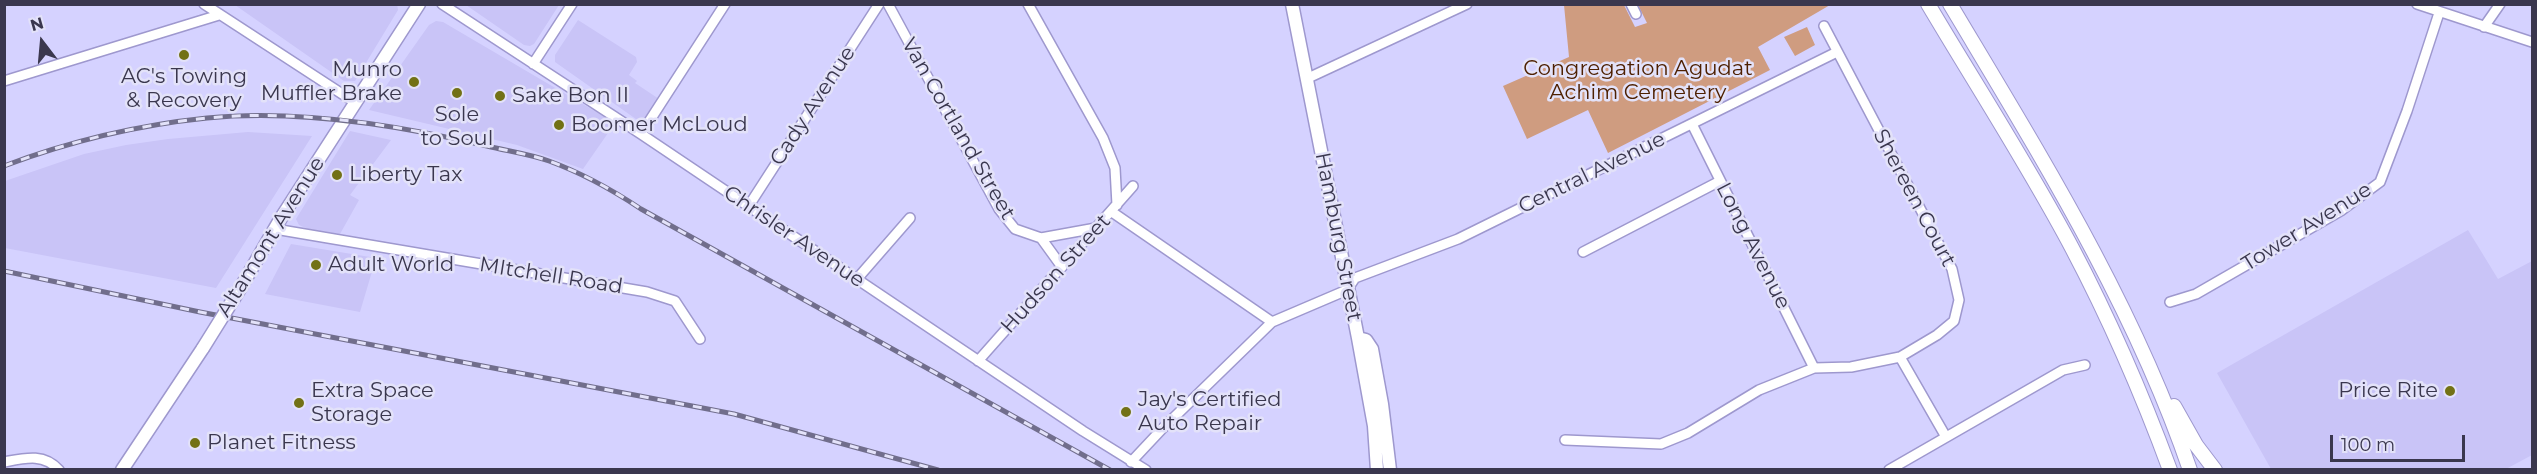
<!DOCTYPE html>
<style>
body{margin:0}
#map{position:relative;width:2537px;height:474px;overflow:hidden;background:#d5d2ff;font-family:Montserrat,sans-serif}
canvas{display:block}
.frame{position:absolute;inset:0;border:6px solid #3a374e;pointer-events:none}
.north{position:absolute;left:12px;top:12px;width:60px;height:60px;-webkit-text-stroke:4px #e3e2f9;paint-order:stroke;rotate:344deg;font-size:16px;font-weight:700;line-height:24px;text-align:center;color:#3a374e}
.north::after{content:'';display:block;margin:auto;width:21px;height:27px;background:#3a374e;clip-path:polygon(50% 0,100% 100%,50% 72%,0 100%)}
.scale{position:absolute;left:2330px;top:435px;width:135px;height:27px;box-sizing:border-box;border:3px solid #3a374e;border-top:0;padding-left:8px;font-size:18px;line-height:21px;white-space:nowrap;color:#3a374e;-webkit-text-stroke:4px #e3e2f9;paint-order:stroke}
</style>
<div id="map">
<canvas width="2537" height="474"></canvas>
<div class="frame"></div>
<div class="north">N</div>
<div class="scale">100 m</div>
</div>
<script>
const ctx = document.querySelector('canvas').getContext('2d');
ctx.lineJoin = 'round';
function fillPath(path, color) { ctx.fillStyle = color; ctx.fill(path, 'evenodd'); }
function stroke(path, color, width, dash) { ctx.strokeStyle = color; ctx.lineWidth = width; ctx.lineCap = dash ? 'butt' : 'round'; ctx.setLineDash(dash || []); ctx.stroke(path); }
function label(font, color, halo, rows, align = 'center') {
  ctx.font = font + ' Montserrat,sans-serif'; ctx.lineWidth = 5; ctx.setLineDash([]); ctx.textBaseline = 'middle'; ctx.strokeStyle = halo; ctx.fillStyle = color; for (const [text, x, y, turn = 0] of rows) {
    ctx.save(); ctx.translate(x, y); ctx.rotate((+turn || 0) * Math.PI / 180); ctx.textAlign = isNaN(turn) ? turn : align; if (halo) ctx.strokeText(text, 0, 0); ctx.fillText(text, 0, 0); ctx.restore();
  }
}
fillPath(new Path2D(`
 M397 4 398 10 355 81H344L235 5Z
 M558 5H559L534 44 530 46 524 45 466 5Z
 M578 20 636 57 637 62 629 75 637 81 635 83 659 99 643 124 555 62V55Z
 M436 21 443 22 615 123 583 169 517 145 369 110 429 25Z
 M350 131 391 140 350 195 359 200 340 234 308 229 299 225 296 219Z
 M248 132 312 136 216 288 5 248V181L84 154 126 145 168 139Z
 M2468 230 2498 279 2532 261V455L2506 469H2271L2217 373Z
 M291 244 376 258 360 312 265 294Z`), '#c9c4f7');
fillPath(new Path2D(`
 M1564 5H1624L1635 27 1647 23 1638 5H1830L1758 47 1770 70 1608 153 1588 110 1527 139 1503 86 1569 57Z
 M1807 27 1815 45 1795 56 1784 37Z`), '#cf9c80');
const minor = new Path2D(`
 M204 4 356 103
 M442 4 641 134 1083 431 1146 470
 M888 4 999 209 1015 229 1041 238 1096 228
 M1028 4 1103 138 1115 168 1117 205
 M1631 4 1636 14
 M2417 4 2532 42
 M2484 27 2500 4
 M533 64 572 4
 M1306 79 1467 4
 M4 81 219 15
 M1692 124 1814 368
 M641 134 725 4
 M748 207 879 4
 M1112 212 1272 322
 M275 229 647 292 675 301 700 339
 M1041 238 1062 267
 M1583 252 1720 181
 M856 280 910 218
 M2170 302 2196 294 2342 210 2380 182 2407 111 2439 13
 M1900 357 1946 437
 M978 361 1133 186
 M1565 440 1661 444 1688 433 1759 390 1814 368 1851 367 1900 357 1937 335 1954 321 1959 300 1952 269 1824 26
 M4 462C25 458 44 453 59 470
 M1131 462 1162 429 1272 322 1347 290 1355 278 1458 239 1837 52
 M1889 470 2063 370 2085 365`);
const major = new Path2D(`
 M1292 4 1358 338 1374 426 1377 470
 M241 287 281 218 419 4
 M1358 338 1366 340 1372 349 1382 404 1390 470
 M122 470 203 348`);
const highway = new Path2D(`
 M1928 4C1976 85 2028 165 2072 248 2110 320 2142 394 2170 470
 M1950 4C2040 155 2133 303 2190 470
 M2174 406 2196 445 2215 470`);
stroke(minor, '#9e98ce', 12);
stroke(major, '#9e98ce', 15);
stroke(highway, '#9e98ce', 16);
stroke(minor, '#fff', 9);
stroke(major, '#fff', 12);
stroke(highway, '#fff', 14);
const rail = new Path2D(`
 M4 166C70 141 138 125 207 118 298 109 398 125 487 146 507 151 529 154 549 161 582 173 611 189 641 209L1110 470
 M4 271 200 312 734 414 938 470`);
stroke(rail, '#716e8c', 5);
stroke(rail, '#e3e2f9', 3, [9]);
const majorBridge = new Path2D(`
 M203 348 241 287`);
stroke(majorBridge, '#9e98ce', 15, []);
stroke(majorBridge, '#fff', 12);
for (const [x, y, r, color] of [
 [184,55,6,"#727115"],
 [414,82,6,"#727115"],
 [457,93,6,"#727115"],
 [500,96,6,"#727115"],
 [559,125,6,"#727115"],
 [337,175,6,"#727115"],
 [316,265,6,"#727115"],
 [2450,391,6,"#727115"],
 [299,403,6,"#727115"],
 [1126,412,6,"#727115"],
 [195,443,6,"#727115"]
]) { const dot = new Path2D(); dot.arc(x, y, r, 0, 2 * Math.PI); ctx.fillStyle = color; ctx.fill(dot); stroke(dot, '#e3e2f9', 2); }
label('21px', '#4e2001', '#e3e2f9', [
 ["Congregation Agudat",1638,69],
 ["Achim Cemetery",1638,93]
]);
label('21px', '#3a374e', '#e3e2f9', [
 ["Munro",402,70,"right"],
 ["Muffler Brake",402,94,"right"],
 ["AC's Towing",184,77,"center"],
 ["& Recovery",184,101,"center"],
 ["Sake Bon II",512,96],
 ["Sole",457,115,"center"],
 ["to Soul",457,139,"center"],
 ["Boomer McLoud",571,125],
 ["Liberty Tax",349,175],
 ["Adult World",328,265],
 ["Extra Space",311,391],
 ["Storage",311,415],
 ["Price Rite",2438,391,"right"],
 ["Jay's Certified",1138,400],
 ["Auto Repair",1138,424],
 ["Planet Fitness",207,443]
], 'left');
label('21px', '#3a374e', '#e3e2f9', [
 ["Cady Avenue",813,106,-57],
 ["Van Cortland Street",958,129,60],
 ["Central Avenue",1592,173,-26],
 ["Shereen Court",1914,198,62],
 ["Tower Avenue",2307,227,-32],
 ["Altamont Avenue",271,237,-58],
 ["Chrisler Avenue",794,237,34],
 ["Hamburg Street",1338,237,79],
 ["Long Avenue",1753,246,63],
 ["Hudson Street",1056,274,-48],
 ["MItchell Road",551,276,9]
]);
</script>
